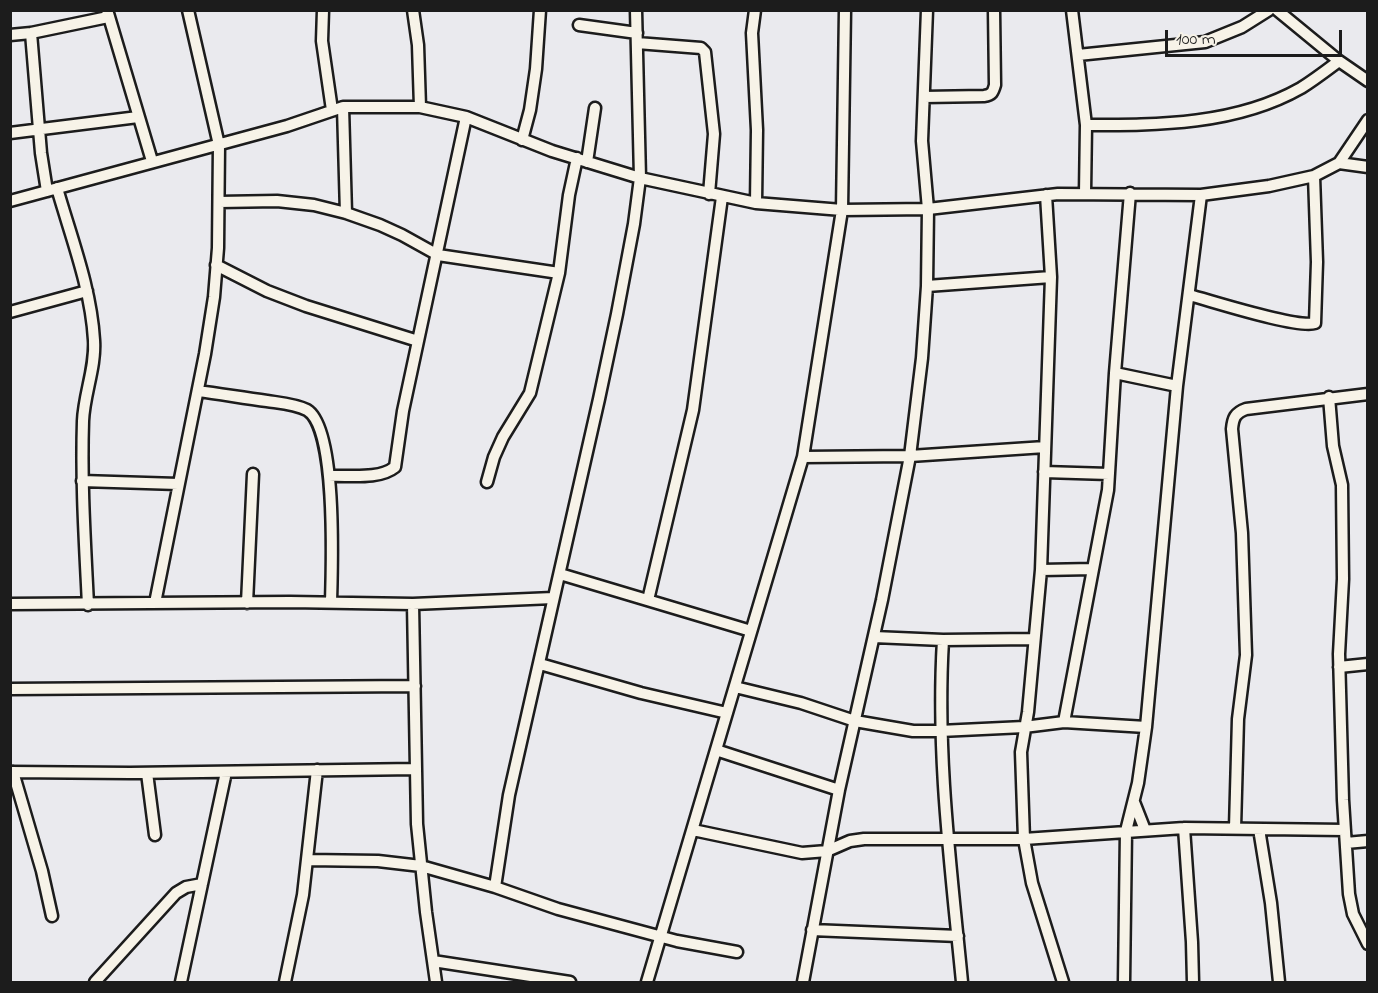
<!DOCTYPE html>
<style>
body{margin:0}
#map{position:relative;width:1378px;height:993px;overflow:hidden;background:#eaeaee;font-family:"Indie Flower",sans-serif}
canvas{display:block}
.frame{position:absolute;inset:0;border:12px solid #1c1c1c;pointer-events:none}
.scale{position:absolute;left:1165px;top:30px;width:177px;height:27px;box-sizing:border-box;border:3px solid #1c1c1c;border-top:0;padding-left:8px;font-size:18px;line-height:21px;white-space:nowrap;color:#1c1c1c;-webkit-text-stroke:4px #f7f3e8;paint-order:stroke}
</style>
<div id="map">
<canvas width="1378" height="993"></canvas>
<div class="frame"></div>
<div class="scale">100 m</div>
</div>
<script>
const ctx = document.querySelector('canvas').getContext('2d');
ctx.lineJoin = 'round';
function stroke(path, color, width, dash) { ctx.strokeStyle = color; ctx.lineWidth = width; ctx.lineCap = dash ? 'butt' : 'round'; ctx.setLineDash(dash || []); ctx.stroke(path); }
const minor = new Path2D(`
 M107 10 152 161
 M323 10 322 41 332 110
 M413 10 418 45 420 107
 M755 10 752 33 757 130 756 203
 M1072 10 1086 125 1085 193
 M1277 10 1339 61 1368 81
 M579 25 637 33
 M31 33 41 153 47 191
 M10 35 31 33 108 17
 M637 43 701 48 705 52 714 134 709 194
 M1078 55 1205 42 1242 27 1269 10
 M924 97 984 96C992 95 993 92 995 85L994 10
 M343 107 346 213
 M1086 125C1159 125 1236 125 1301 88 1314 80 1327 70 1339 61
 M10 133 138 117
 M522 140 530 110 536 69 540 10
 M587 162 595 108
 M1339 163 1368 167
 M57 188C71 237 91 288 94 340 96 367 84 394 83 421 81 482 85 543 88 605
 M1046 195 1051 277 1041 570 1028 712 1021 752 1024 839 1032 883 1063 982
 M10 201 287 126 343 107H420L466 117 552 151 640 178 756 203 842 210 928 209 1058 194 1201 195 1269 186 1314 176 1339 163 1368 120
 M219 202 277 201 314 205 346 213 380 225 402 235 438 255 559 273
 M216 265 267 291 306 306 418 341
 M927 286 1051 277
 M1189 295C1212 301 1298 329 1315 323L1317 262 1314 176
 M10 312 87 291
 M1115 373 1177 386
 M198 391C221 394 244 398 267 401 280 403 295 404 307 410 337 428 332 567 331 602
 M1329 397 1333 446 1342 485 1343 579 1339 654 1343 800 1349 894 1353 914 1368 944
 M803 457 910 456 1045 447
 M1044 472 1109 474
 M329 476C349 475 379 480 395 467L403 411 466 117
 M82 481 178 484
 M487 482 494 457 503 437 530 393 559 273 569 195 577 158
 M1041 570 1093 569
 M560 574 751 631
 M648 600 693 410 722 197
 M155 603 205 354 214 297 218 248 219 145 188 10
 M247 603 253 474
 M10 604 290 602 413 604 553 598
 M413 604 417 824 426 912 436 982
 M874 637 943 640 1033 639
 M943 640C936 755 951 868 962 982
 M540 664 641 693 727 713
 M1339 667 1368 664
 M735 687 801 703 855 721 913 731H940L1024 727 1064 722 1146 727
 M10 689 415 686
 M1064 722 1108 490 1115 373 1130 193
 M716 750 839 790
 M10 772 130 773 415 769
 M13 772 42 871 52 916
 M147 773 155 835
 M1134 802 1145 830
 M1184 828 1192 942 1193 982
 M1235 828 1238 719 1246 655 1242 533 1232 429C1233 418 1235 413 1246 409L1368 394
 M1259 829 1271 903 1279 982
 M693 830 802 853 827 851 850 841 864 839H1024L1184 828 1345 830
 M1346 843 1368 841
 M308 860 378 861 421 866 495 887 558 909 677 941 737 952
 M495 887 509 795 599 399 617 314 634 224 640 178 636 10
 M812 930 958 936
 M433 961 570 982
 M95 982 176 893 186 887 202 884
 M181 982 226 772
 M285 982 303 895 317 770
 M647 982 803 457 842 210 845 10
 M803 982 839 790 882 600 910 456 922 358 927 286 928 209 922 141 927 10
 M1124 982 1126 831 1138 783 1146 727 1177 386 1201 195`);
stroke(minor, '#1c1c1c', 15);
stroke(minor, '#f7f3e8', 10);
</script>
